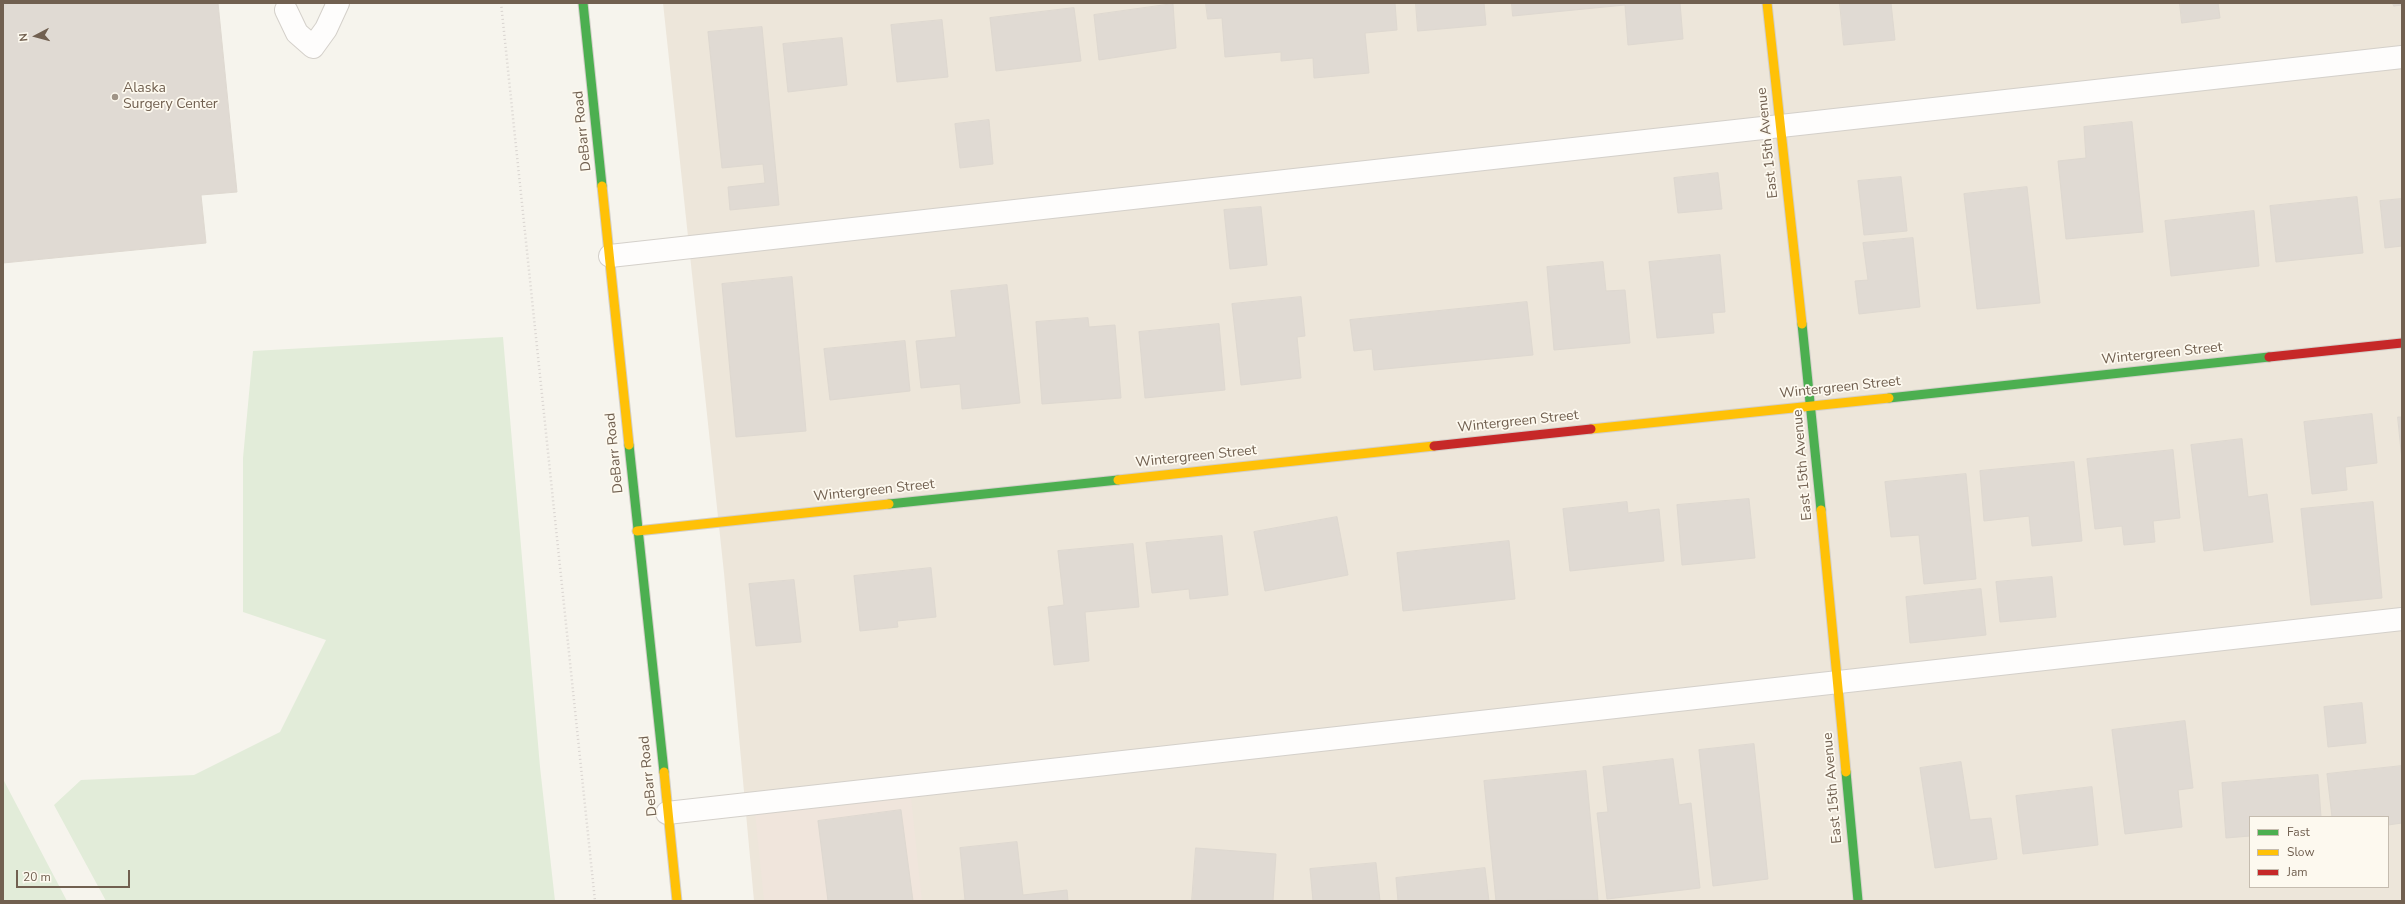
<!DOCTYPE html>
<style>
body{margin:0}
#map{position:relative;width:2405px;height:904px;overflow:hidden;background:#f6f4ed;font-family:"Nunito Sans",sans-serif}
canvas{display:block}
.frame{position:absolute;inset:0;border:4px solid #716050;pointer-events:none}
.legend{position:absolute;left:2249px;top:816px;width:140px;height:72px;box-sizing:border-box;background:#fdf9ef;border:1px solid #c5bcaf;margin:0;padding:5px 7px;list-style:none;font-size:12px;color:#716050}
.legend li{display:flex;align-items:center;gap:8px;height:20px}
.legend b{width:20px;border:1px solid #c5bcaf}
.north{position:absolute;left:16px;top:16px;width:40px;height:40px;-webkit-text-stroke:3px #fdf9ef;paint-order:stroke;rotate:264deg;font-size:11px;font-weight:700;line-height:16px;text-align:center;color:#716050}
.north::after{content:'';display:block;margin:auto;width:14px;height:18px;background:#716050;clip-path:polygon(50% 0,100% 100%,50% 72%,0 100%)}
.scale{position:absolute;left:16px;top:870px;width:114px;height:18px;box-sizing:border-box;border:2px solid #716050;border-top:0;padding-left:5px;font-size:12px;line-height:14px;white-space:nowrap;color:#716050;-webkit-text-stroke:3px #fdf9ef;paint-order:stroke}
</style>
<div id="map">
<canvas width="2405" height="904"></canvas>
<div class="frame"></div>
<ul class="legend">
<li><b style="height:5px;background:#4caf50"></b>Fast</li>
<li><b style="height:5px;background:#ffc107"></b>Slow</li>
<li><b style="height:5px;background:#c62828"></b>Jam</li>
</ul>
<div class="north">N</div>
<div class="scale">20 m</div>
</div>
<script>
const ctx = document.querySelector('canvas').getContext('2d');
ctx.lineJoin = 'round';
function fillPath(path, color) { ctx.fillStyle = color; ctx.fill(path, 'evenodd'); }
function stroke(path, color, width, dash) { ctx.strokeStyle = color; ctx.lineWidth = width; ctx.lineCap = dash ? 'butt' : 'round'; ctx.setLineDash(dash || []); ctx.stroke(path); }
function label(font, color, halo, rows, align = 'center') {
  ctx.font = font + ' "Nunito Sans",sans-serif'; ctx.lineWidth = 3.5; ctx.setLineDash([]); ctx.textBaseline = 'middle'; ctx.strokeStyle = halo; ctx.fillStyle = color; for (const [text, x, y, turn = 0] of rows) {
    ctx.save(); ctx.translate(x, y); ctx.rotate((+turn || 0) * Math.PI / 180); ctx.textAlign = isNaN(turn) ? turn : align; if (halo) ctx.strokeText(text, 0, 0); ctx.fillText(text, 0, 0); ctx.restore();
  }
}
fillPath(new Path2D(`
 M663 3H2402V901H754L724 573ZM2250 817H2388V887H2250Z`), '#ede6da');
fillPath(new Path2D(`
 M911 797 922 901H764L755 813Z`), '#f0e5dc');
fillPath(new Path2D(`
 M503 337 540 767 555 901H106L54 805 81 780 194 775 280 732 326 640 243 612V458L253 351Z
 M3 779 67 901H3Z`), '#e2ecd9');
const building = new Path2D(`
 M3 3H218L237 192 201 195 206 243 3 263Z
 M1206 3H1395L1397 30 1365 33 1369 73 1314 78 1313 58 1281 61V52L1225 57 1222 18 1208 19Z
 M1416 3H1484L1486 25 1418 31Z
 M1512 3H1680L1683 39 1628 45 1625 5 1513 16Z
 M1840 3H1891L1895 40 1844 45Z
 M2180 3H2218L2220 18 2182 23Z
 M2393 3H2402V5L2394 6Z
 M1173 4 1176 48 1099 60 1094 15Z
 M1074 8 1081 61 996 71 990 18Z
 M942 20 948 77 897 82 891 25Z
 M762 27 779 205 730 210 728 187 765 183 763 164 722 168 708 32Z
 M842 38 847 85 788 92 783 44Z
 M989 120 993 164 960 168 955 124Z
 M2132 122 2143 232 2066 239 2058 161 2086 158 2084 127Z
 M1718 173 1722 209 1678 213 1674 178Z
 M1901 177 1907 231 1864 235 1858 181Z
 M2027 187 2040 303 1977 309 1964 194Z
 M2357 197 2363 253 2276 262 2270 206Z
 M2402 199V246L2385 248 2380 201Z
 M1261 207 1267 265 1230 269 1224 210Z
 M2254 211 2259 266 2171 276 2165 221Z
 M1913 238 1920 307 1859 314 1855 281 1868 280 1863 243Z
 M1720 255 1725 312 1712 313 1714 333 1657 338 1649 262Z
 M1603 262 1606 291 1625 290 1630 343 1554 350 1547 267Z
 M792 277 806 431 736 437 722 284Z
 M1007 285 1020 403 962 409 960 384 921 388 916 341 956 337 951 291Z
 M1301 297 1305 336 1297 337 1301 378 1241 385 1232 304Z
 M1527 302 1533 355 1374 370 1372 349 1354 351 1350 320Z
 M1088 318 1089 327 1115 325 1121 398 1042 404 1036 322Z
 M1219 324 1225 390 1145 398 1139 332Z
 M905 341 910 391 830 400 824 349Z
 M2372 414 2377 463 2345 467 2347 490 2312 494 2304 422Z
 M2398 417H2402V460Z
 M2242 439 2248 497 2267 494 2273 542 2204 551 2191 445Z
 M2173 450 2180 518 2153 521 2155 542 2124 545 2122 526 2095 529 2087 459Z
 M2074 462 2082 541 2032 546 2029 516 1984 521 1980 471Z
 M1966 474 1976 579 1924 584 1919 535 1891 537 1885 482Z
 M1749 499 1755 558 1682 565 1677 505Z
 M1627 502 1628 513 1659 509 1664 561 1570 571 1563 509Z
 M2373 502 2382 598 2311 605 2301 509Z
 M1337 517 1348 575 1265 591 1254 532Z
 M1222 536 1228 595 1190 599 1189 589 1152 593 1146 543Z
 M1509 541 1515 599 1403 611 1397 553Z
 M1133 544 1139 607 1085 612 1089 661 1054 665 1048 607 1064 605 1058 551Z
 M931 568 936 617 897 621 898 627 860 631 854 576Z
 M2052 577 2056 617 2000 622 1996 582Z
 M794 580 801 642 756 646 749 584Z
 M1981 589 1986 635 1910 643 1906 597Z
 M2362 703 2366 743 2328 747 2324 707Z
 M2185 721 2193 788 2178 790 2182 827 2125 834 2112 730Z
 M1754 744 1768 879 1713 886 1699 750Z
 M1673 759 1679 805 1691 803 1700 888 1607 899 1597 813 1608 812 1603 767Z
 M1961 762 1970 820 1991 818 1997 859 1935 868 1920 768Z
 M2402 766V823L2388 825V817H2332L2327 774Z
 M1586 771 1598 900 1496 901 1484 781Z
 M2318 775 2321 817H2250V836L2226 838 2222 783Z
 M2092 787 2098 845 2023 854 2016 796Z
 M901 810 913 901H828L818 821Z
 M1017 842 1023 895 1067 890 1068 901H953L965 900 960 848Z
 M1196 848 1276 854 1273 901H1192Z
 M1376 863 1380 901H1313L1310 869Z
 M1485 868 1489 901H1398L1396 878Z`);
fillPath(building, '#e0dad3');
stroke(building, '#ded8d0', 1);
const lane = new Path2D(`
 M286 10 297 33 313 47 326 29 338 3
 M610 256 2402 57
 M667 813 2402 619`);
const fast = new Path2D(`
 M583 3 602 186
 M1802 324 1821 510
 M1889 398 2269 357
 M629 445 664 772
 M889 504 1118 480
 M1846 772 1858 901`);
const slow = new Path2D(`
 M1767 3 1802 324
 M602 186 629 445
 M1591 429 1889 398
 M1118 480 1434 446
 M1821 510 1846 772
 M637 531 889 504
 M664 772 677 901`);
const jam = new Path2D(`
 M2269 357 2402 343
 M1434 446 1591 429`);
stroke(lane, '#d4d0ca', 24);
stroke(fast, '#d3cfc9', 11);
stroke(slow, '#d3cfc9', 11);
stroke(jam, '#d3cfc9', 11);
stroke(new Path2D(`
 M501 3 595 901`), '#d9d4d0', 2.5, [1, 3]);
stroke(lane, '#fefdfc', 22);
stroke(fast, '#4caf50', 9);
stroke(slow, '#ffc107', 9);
stroke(jam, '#c62828', 9);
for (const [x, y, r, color] of [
 [115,97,4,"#a09487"]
]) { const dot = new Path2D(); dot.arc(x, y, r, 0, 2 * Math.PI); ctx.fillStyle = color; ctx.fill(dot); stroke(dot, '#fdf9ef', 1.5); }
label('14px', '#716050', '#fdf9ef', [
 ["Alaska",123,89],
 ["Surgery Center",123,105]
], 'left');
label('14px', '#716050', '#fdf9ef', [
 ["DeBarr Road",583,131,-96],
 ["East 15th Avenue",1768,143,-96],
 ["Wintergreen Street",2162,354,-6],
 ["Wintergreen Street",1840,388,-6],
 ["Wintergreen Street",1518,422,-6],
 ["DeBarr Road",615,453,-96],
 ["Wintergreen Street",1196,457,-6],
 ["East 15th Avenue",1803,465,-95],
 ["Wintergreen Street",874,491,-6],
 ["DeBarr Road",649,776,-96],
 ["East 15th Avenue",1833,788,-95]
]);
</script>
